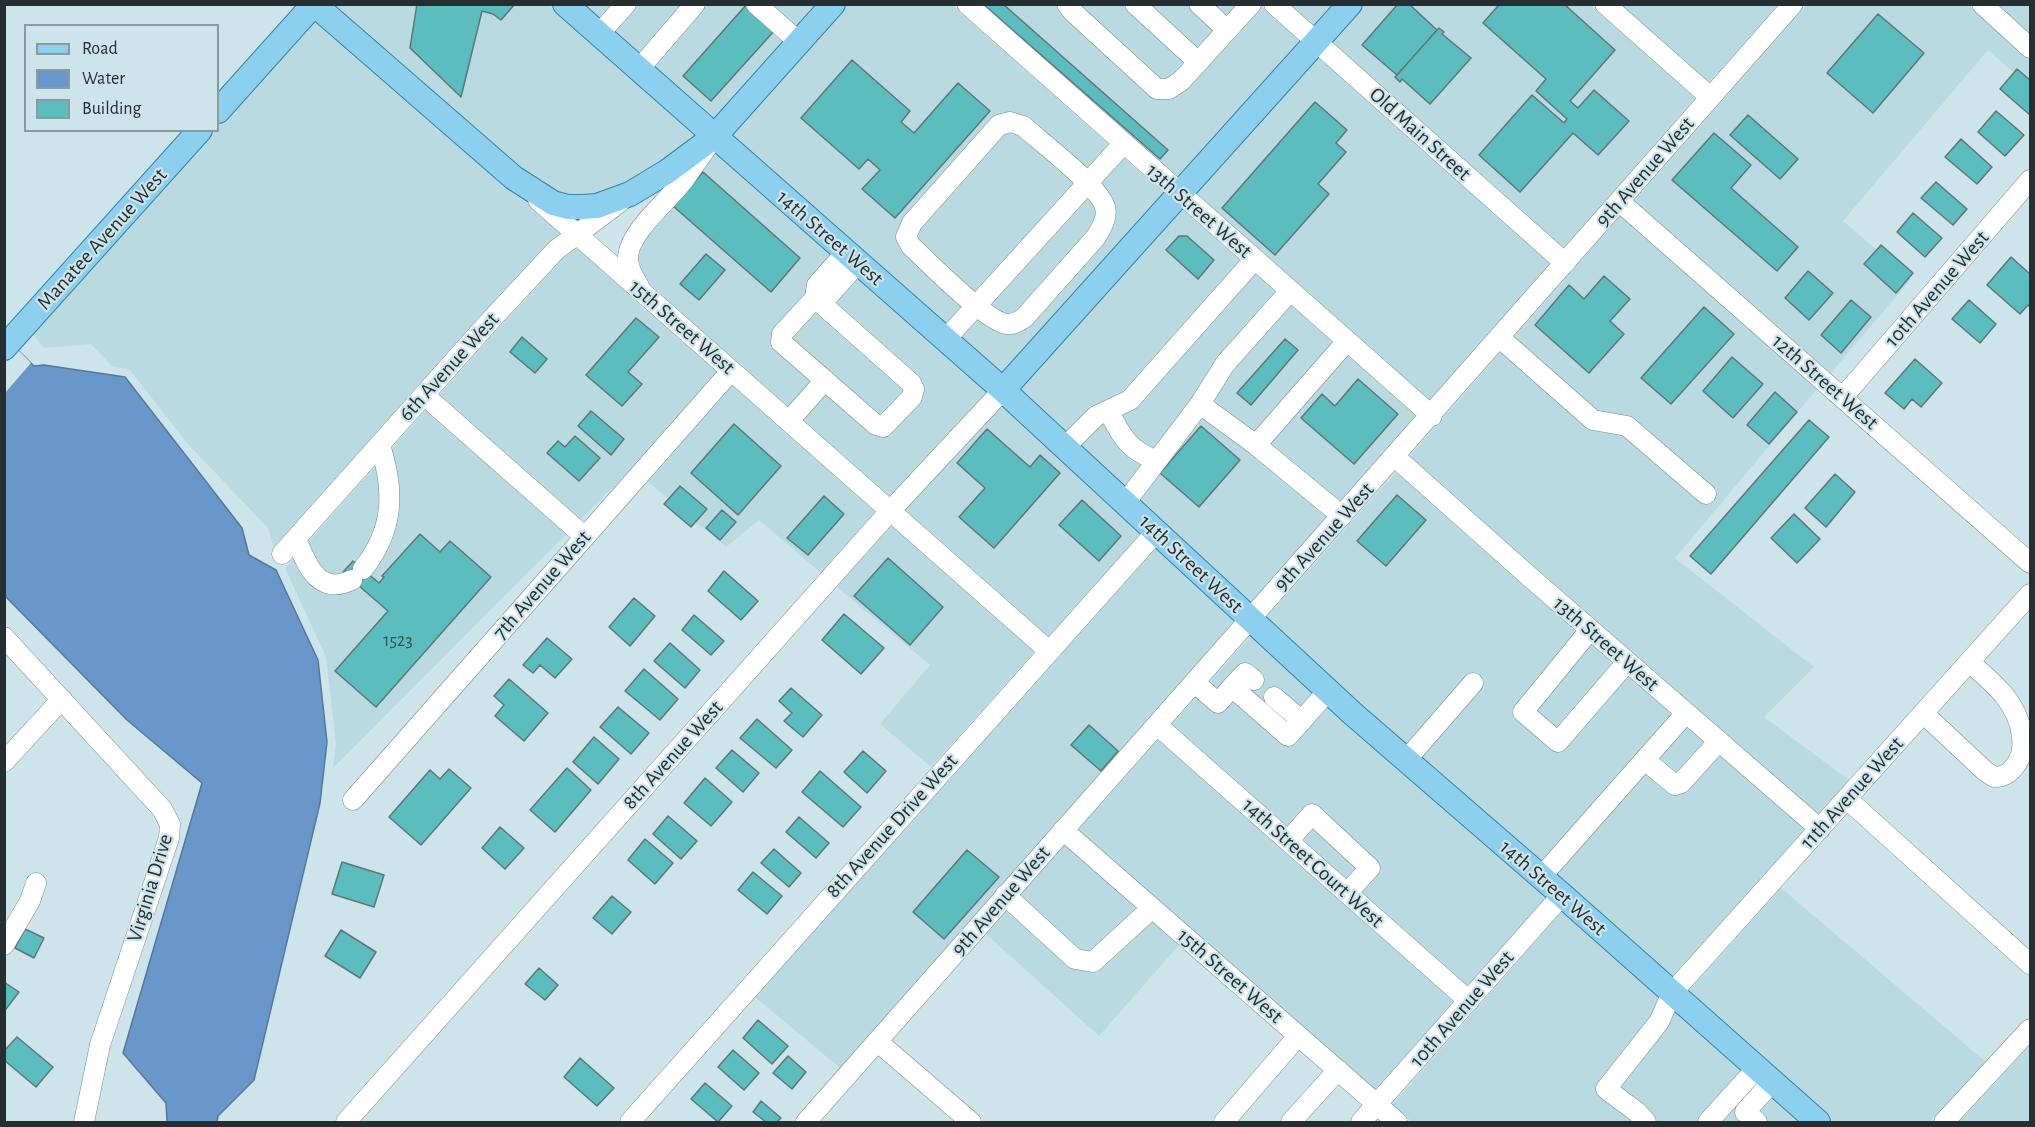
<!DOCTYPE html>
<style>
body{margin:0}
#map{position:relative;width:2035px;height:1127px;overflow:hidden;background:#cde4ea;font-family:"Alegreya Sans",sans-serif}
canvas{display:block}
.frame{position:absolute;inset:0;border:6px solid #252e30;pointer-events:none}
.legend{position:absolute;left:24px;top:24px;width:195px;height:108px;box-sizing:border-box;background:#cde4ea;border:2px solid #8a9ba0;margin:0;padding:8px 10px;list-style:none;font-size:18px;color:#252e30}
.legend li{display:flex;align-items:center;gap:12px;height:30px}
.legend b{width:30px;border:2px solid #8a9ba0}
</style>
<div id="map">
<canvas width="2035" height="1127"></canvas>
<div class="frame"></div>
<ul class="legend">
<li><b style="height:8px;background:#8ccfee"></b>Road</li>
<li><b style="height:16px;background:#6997ca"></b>Water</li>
<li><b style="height:16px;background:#5cbdbe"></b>Building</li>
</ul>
</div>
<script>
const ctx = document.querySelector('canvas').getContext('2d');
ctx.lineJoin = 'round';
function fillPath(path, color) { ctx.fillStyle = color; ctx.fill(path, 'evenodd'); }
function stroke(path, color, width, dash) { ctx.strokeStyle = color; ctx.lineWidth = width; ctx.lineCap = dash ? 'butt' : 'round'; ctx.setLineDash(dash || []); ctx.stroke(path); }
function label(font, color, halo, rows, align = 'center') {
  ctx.font = font + ' "Alegreya Sans",sans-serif'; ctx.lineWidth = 4.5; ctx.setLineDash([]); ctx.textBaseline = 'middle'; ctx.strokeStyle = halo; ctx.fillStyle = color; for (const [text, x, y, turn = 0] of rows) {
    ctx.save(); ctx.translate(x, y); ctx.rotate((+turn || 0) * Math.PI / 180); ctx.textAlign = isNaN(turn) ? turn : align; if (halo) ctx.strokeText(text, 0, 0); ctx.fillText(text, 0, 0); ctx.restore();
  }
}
fillPath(new Path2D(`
 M329 5H549L699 135 661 163 609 192 581 197 551 192 520 170Z
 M579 5H818L713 122Z
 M847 5H952L1165 194 1001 376 729 136Z
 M981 5H1260L1302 42 1178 180Z
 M1289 5H1336L1315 28Z
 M1365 5H1590L1696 97 1563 249 1331 42Z
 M1619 5H1778L1708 83Z
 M1807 5H1968L2030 61V87L1988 50 1843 221 1911 279 1830 374 1634 201Z
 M1997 5H2030V35Z
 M316 18 562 233 548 242 481 315 274 547 268 528 187 443 130 370 112 366 91 344 44 348 32 333 215 131 218 130V127Z
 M1318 56 1551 263 1430 401 1194 194Z
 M717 151 988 390 889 496 653 289 643 274 638 257 648 236 692 187Z
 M1181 208 1417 416 1249 605 1017 390Z
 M1621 215 1818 388 1675 558 1814 667 1764 717 1849 780 1818 815 1537 571 1409 457Z
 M578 248 638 302 643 309 647 310 717 371 626 474 333 768 336 744 326 657 285 568 497 330 564 258Z
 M733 385 876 510 821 573 759 520 726 547 648 482Z
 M1004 404 1142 532 1048 637 905 510Z
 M1396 472 1524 586 1805 829 1671 979 1359 705 1265 619Z
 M893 524 1035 651 931 767 880 724 930 665 837 587Z
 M1158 546 1237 619 840 1068 755 997Z
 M1253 634 1548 895 1467 987 1171 725Z
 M1159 739 1455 1001 1375 1091 1078 830Z
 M1065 844 1179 945 1099 1036 986 934Z
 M1781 888 1986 1062 1929 1122H1832L1687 993Z
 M1564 909 1803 1122H1412L1392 1105Z
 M2030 1045V1122H1958L2001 1077Z`), '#badae1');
const water = new Path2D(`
 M4 336 34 366 44 365 125 377 242 528 249 555 276 570 318 660 327 742 320 803 254 1080 218 1116 217 1122H167L166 1103 123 1053 202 783 127 720 5 596Z`);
fillPath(water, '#6997ca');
stroke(water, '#55789c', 1.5);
fillPath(new Path2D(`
 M5 336 31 363 5 393Z`), '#cde4ea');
const building = new Path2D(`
 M417 4H515L501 20 493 14 482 11 461 97 410 48Z
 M747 4 775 30 711 101 683 76Z
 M983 4H1003L1168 150 1160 159Z
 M1398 4H1409L1437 30 1397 75 1362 45Z
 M1497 4H1564L1615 50 1570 101 1578 108 1594 90 1629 121 1598 155 1573 133 1520 192 1479 155 1532 95 1564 123 1567 119 1536 91 1546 79 1483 23 1498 6Z
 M1878 14 1924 53 1873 113 1827 73Z
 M1439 28 1444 32 1442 34 1471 58 1430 104 1402 79 1400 82 1395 77Z
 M852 60 910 111 901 122 914 133 958 83 990 111 895 218 862 189 880 170 868 159 859 169 801 118Z
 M2017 69 2030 80V115L2000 89Z
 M1315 102 1347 130 1336 143 1346 152 1318 184 1329 194 1275 255 1222 208Z
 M1996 111 2024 135 2005 156 1978 132Z
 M1748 115 1798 159 1780 179 1730 135Z
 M1714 133 1751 165 1731 188 1798 247 1777 271 1672 180Z
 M1961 139 1992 167 1977 184 1945 157Z
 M703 172 800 258 771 292 673 206Z
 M1936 182 1967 209 1953 225 1921 198Z
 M1913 213 1942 238 1925 257 1897 232Z
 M1179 236H1187L1214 260 1198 279 1166 250Z
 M1881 245 1913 273 1896 293 1864 264Z
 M706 254 725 270 699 300 680 284Z
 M2011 257 2030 274V307L2028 305 2020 314 1987 285Z
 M1808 271 1833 293 1809 320 1785 298Z
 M1604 276 1630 299 1610 321 1624 334 1589 373 1535 325 1569 285 1584 299Z
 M1851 300 1871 317 1841 353 1821 335Z
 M1969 300 1996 324 1980 343 1952 319Z
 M1704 307 1734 334 1671 404 1641 378Z
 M636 318 659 337 628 372 642 384 622 406 586 375Z
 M522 337 547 359 535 373 510 352Z
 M1285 339 1298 350 1251 405 1237 393Z
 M1732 357 1763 384 1733 418 1703 391Z
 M1915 359 1942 383 1921 407 1912 399 1904 409 1885 393Z
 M1358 379 1398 414 1354 464 1301 418 1322 394 1335 406Z
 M1775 392 1797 412 1769 444 1747 425Z
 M591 411 624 439 611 455 578 426Z
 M1809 420 1829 437 1711 574 1690 556Z
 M734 424 781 466 738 515 691 473Z
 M1201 426 1240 460 1199 507 1160 473Z
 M987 429 1030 467 1040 455 1060 473 994 548 959 517 985 488 957 463Z
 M575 436 600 458 579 481 547 453 558 441 565 447Z
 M1835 474 1855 492 1826 527 1805 508Z
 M680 486 707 509 691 527 664 504Z
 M1397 495 1426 520 1386 566 1357 541Z
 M824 496 844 514 808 555 787 538Z
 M1082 500 1121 536 1099 561 1059 525Z
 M722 510 736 522 720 540 706 528Z
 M1794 514 1820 539 1797 563 1771 538Z
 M420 534 440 552 450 541 491 577 376 707 335 671 388 611 343 572 353 561 379 583 384 577 382 576Z
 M888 558 943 607 910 645 854 596Z
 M724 571 758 601 741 620 708 591Z
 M634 598 655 616 630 646 609 627Z
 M844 614 884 648 861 674 822 640Z
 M694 615 724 641 711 655 682 630Z
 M547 638 572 659 555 678 540 665 533 673 523 665Z
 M670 643 700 670 685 688 654 661Z
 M644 669 678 699 660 720 625 691Z
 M509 679 548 713 524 741 495 716 504 705 494 696Z
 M791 688 822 715 803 737 784 721 792 713 779 701Z
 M618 707 649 733 631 754 600 727Z
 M757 719 792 750 776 768 740 738Z
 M1089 725 1118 751 1101 771 1071 745Z
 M594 737 619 759 598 784 573 762Z
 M732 750 759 773 743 792 716 768Z
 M863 751 886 771 867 793 844 772Z
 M567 768 591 790 555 832 530 810Z
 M449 769 471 788 421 845 389 817 430 770 440 779Z
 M820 771 861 807 843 827 802 792Z
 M705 778 732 802 711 826 684 803Z
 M668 816 697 841 681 859 653 834Z
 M799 817 829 843 816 858 786 832Z
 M500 827 524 848 505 869 482 848Z
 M645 839 673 863 655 884 628 860Z
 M774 849 801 873 789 887 761 863Z
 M967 850 999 877 944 939 913 912Z
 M342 862 384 875 374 907 332 894Z
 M753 872 782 896 767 914 738 890Z
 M612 896 631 912 612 934 593 918Z
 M25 929 44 938 34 958 15 948Z
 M341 930 376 952 360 978 325 956Z
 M539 968 558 985 545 1000 525 984Z
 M4 982 19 992 6 1009 4 1008Z
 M758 1020 788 1046 772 1064 743 1038Z
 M17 1037 53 1067 36 1087 4 1060V1051Z
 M733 1050 759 1073 744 1090 718 1067Z
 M788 1056 806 1072 792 1089 773 1073Z
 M580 1058 614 1088 597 1106 564 1077Z
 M705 1083 732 1106 718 1122 691 1099Z
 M761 1101 781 1118 777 1122H766L753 1112Z`);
fillPath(building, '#5cbdbe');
stroke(building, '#607676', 1.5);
const minor = new Path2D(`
 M756 4 799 42
 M967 4 1432 416
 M1067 4 1073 12 1157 89H1169L1181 81 1251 4
 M1135 4 1198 62
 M1199 4 1227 30
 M1274 4 1565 263
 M1605 4 1710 97
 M1982 4 2030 48
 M599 34 626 4
 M639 69 695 4
 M1010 122 1023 126C1042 143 1098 185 1105 207 1108 218 1101 228 1096 237L1024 318C1019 321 1014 325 1007 324 987 322 928 262 911 246L906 237 912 223 999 125Z
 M538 200 1049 651
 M1619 201 2030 563
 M846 252 817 285 815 298 829 295 858 263
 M639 286C633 277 627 267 628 256 631 230 667 202 683 181 691 170 699 158 707 147
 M815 298 911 383 914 389 912 397 883 427 876 425 781 342 782 334Z
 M1500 338 1593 420 1627 426 1706 494
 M945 340 1123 144
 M424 395 585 537
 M1843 397 2030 180
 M1200 404 1256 445 1342 516
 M1109 411C1121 437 1129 450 1157 461
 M789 421 825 380
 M1256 445 1347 341
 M1065 447 1096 416 1130 400 1254 260
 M1395 457 1531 578 1820 829
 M1125 503 1200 404 1225 364 1290 291
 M296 539C307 565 318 596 352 580
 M282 554 489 322 556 250 620 202
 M363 569C394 530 395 491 380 445
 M1590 630 1523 712 1558 742 1627 662
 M4 637 162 809 170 824 169 838 100 1045 84 1122
 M1195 683 1218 703 1232 687 1288 736 1328 691
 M1232 687 1245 673 1254 680
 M1274 697 1302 721
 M1923 713 1985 771 1994 777C2005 777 2011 772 2017 763 2022 756 2023 746 2022 736 2018 703 1994 683 1969 662
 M1157 725 1469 1001
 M1407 759 1473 683
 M1645 760 1675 785 1681 783 1719 741
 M4 762 62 699
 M1847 799 2030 964
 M353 800 731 371
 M1063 830 1397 1122
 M1288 841 1312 814 1370 868 1347 893
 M1541 877 1686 713
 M1005 895 1075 959 1093 962 1152 908
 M4 945 30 901 36 883
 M878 1042 971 1122
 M346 1122 891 510 1003 390
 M630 1122 1156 532
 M806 1122 1793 4
 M1224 1122 1298 1036
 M1291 1122 1338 1070
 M1361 1122 1562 895
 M1646 1122 1637 1112 1606 1089 1659 1022 1672 993 2030 594
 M1708 1122 1757 1068
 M1757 1122 1745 1112 1772 1082
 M1944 1122 2030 1029`);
const major = new Path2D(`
 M314 4 514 178 553 203 568 207H582L597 206 630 194 668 171 715 136 833 4
 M565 4 1003 390 1352 713 1562 895 1818 1122
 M218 111 314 4
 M4 348 200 130
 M1003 390 1350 4`);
stroke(minor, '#768c91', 21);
stroke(major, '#3782a4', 26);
stroke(minor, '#fff', 20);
stroke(major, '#8ccfee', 24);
label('18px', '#335254', null, [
 ["1523",398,641]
]);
label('21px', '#252e30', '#cde4ea', [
 ["Old Main Street",1420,134,42],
 ["9th Avenue West",1645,172,-49],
 ["13th Street West",1199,211,41],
 ["14th Street West",830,238,41],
 ["Manatee Avenue West",102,239,-48],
 ["10th Avenue West",1937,289,-49],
 ["15th Street West",682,327,41],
 ["6th Avenue West",449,367,-48],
 ["12th Street West",1825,382,41],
 ["9th Avenue West",1324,537,-48],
 ["14th Street West",1191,564,43],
 ["7th Avenue West",542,585,-49],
 ["13th Street West",1606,644,41],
 ["8th Avenue West",673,755,-48],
 ["11th Avenue West",1852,793,-48],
 ["8th Avenue Drive West",892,826,-48],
 ["14th Street Court West",1313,863,42],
 ["Virginia Drive",150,888,-73],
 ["14th Street West",1553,888,41],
 ["9th Avenue West",1001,901,-49],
 ["15th Street West",1230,976,41],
 ["10th Avenue West",1462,1009,-49]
]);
</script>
